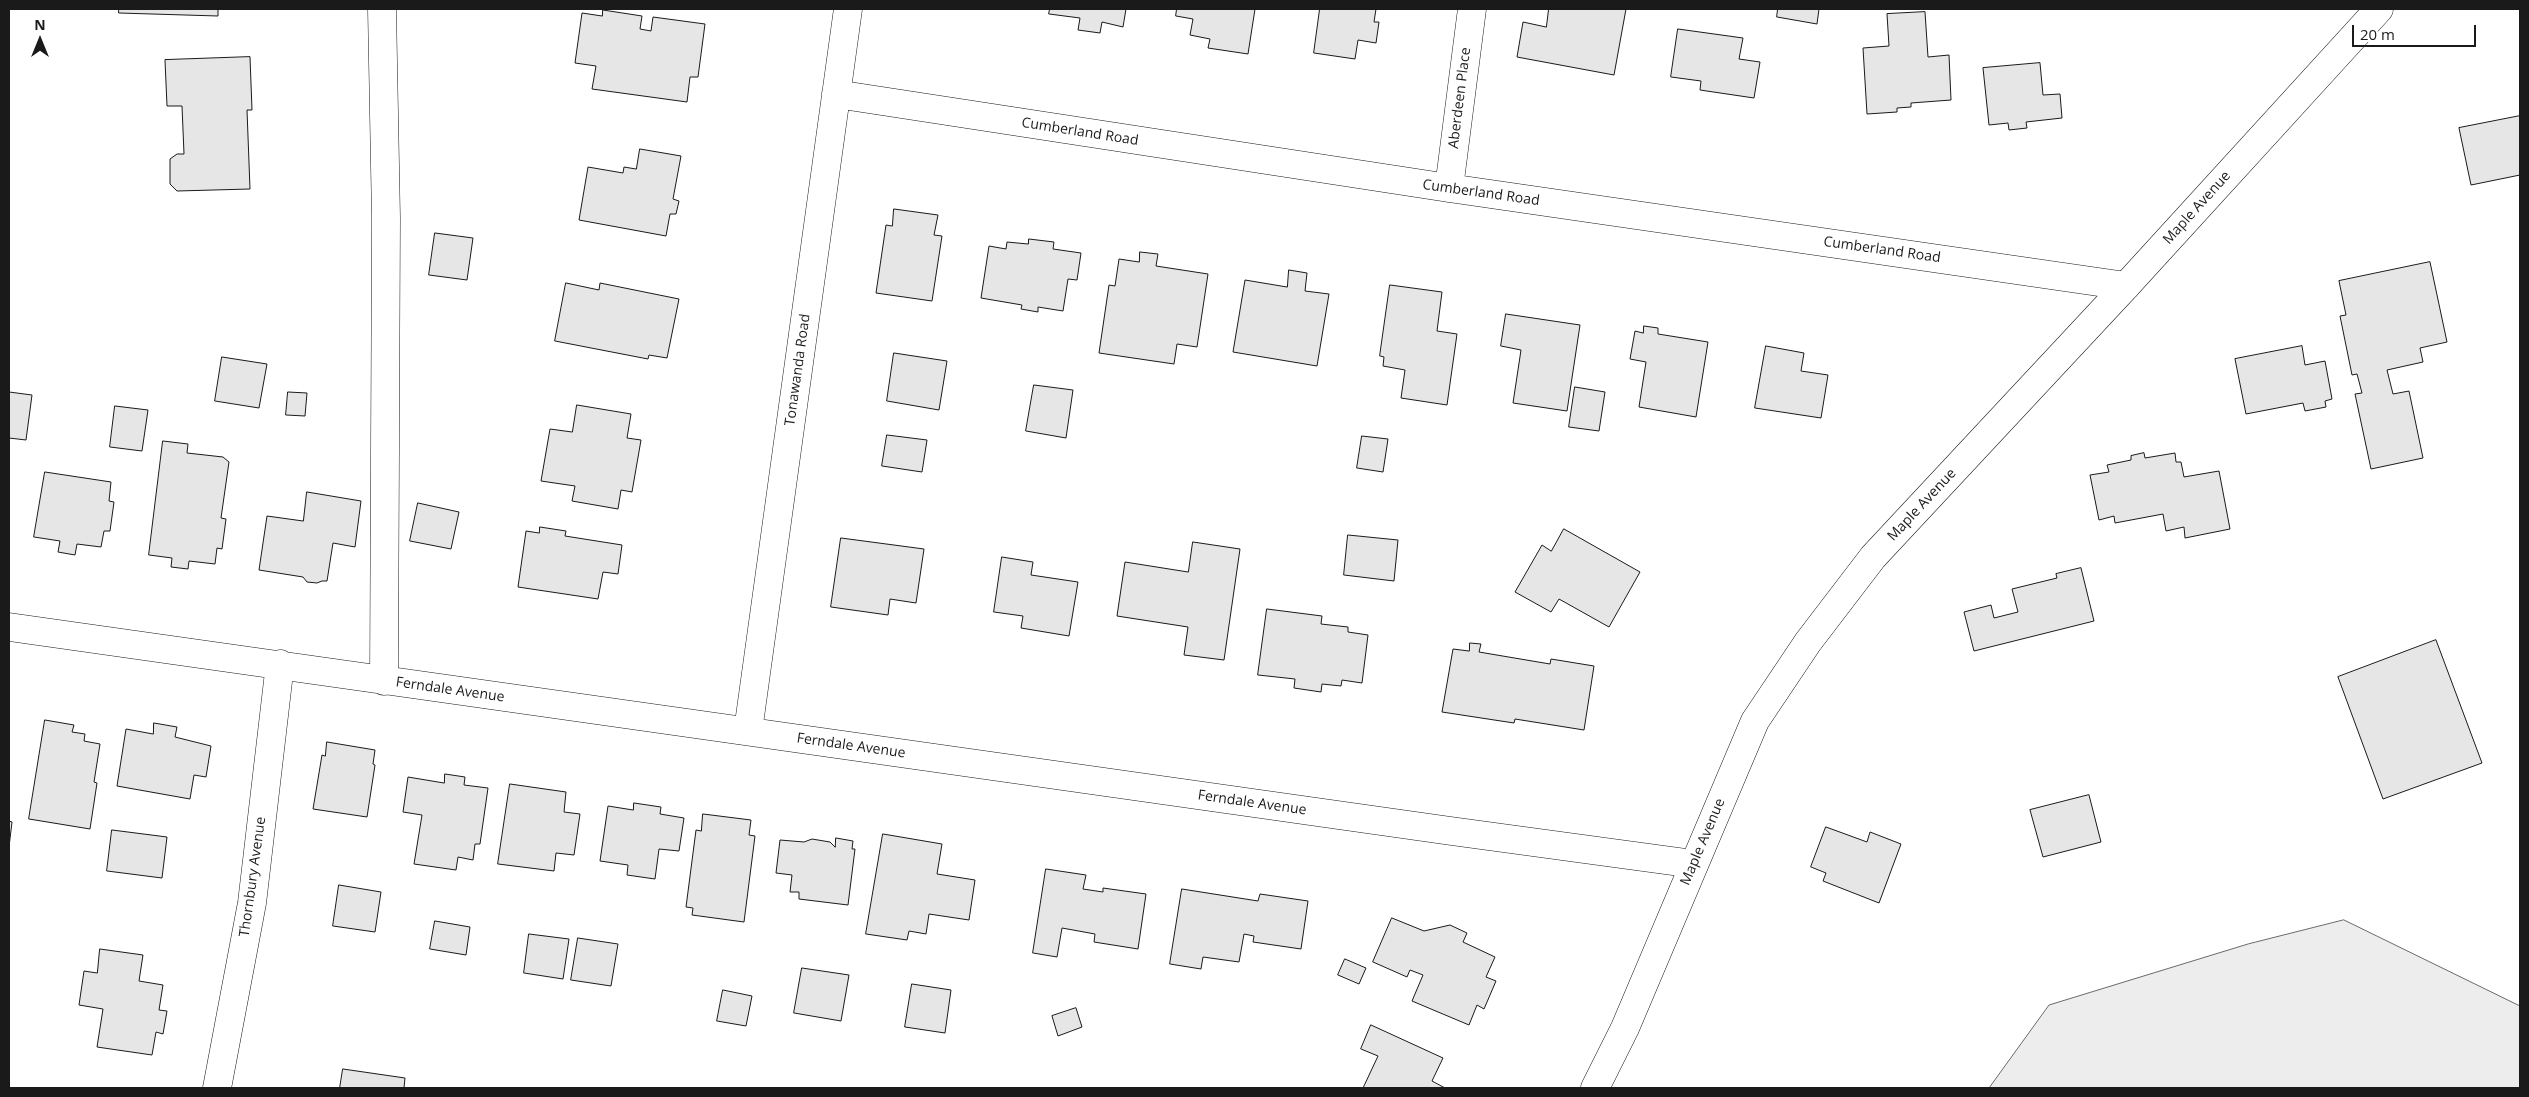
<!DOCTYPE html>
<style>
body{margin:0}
#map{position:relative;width:2529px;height:1097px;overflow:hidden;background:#fff;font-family:"Open Sans",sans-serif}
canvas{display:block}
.frame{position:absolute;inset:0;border:10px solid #1a1a1a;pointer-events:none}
.north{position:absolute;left:15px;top:15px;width:50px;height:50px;-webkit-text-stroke:4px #fff;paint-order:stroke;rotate:0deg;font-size:14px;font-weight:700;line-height:20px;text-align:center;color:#1a1a1a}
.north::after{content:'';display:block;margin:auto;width:18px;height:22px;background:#1a1a1a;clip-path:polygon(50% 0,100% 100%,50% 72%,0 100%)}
.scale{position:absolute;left:2352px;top:25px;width:124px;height:22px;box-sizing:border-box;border:2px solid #1a1a1a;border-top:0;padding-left:6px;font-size:15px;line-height:18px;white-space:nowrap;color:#1a1a1a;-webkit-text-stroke:4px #fff;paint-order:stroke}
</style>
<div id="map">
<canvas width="2529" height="1097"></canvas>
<div class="frame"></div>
<div class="north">N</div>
<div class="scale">20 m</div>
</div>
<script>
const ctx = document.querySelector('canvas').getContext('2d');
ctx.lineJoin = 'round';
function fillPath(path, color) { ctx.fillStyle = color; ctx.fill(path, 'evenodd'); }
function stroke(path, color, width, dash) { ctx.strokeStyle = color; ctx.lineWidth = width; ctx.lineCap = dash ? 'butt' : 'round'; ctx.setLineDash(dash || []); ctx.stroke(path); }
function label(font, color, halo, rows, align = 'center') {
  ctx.font = font + ' "Open Sans",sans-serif'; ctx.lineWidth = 4; ctx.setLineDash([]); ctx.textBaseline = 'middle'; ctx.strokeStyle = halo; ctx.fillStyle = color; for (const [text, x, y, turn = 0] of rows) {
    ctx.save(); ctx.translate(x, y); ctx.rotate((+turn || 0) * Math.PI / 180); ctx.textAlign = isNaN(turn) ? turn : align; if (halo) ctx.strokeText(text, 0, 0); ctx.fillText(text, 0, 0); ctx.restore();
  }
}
const green = new Path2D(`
 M2344 920 2520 1006V1088H1989L2049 1005 2248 944Z`);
fillPath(green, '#ededed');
stroke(green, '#6a6a6a', 1);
const building = new Path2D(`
 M119 9H218V16L119 13Z
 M1050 9H1126L1123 27 1102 22 1100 33 1078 30 1080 18 1049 14Z
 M1177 9H1255L1248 54 1208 48 1210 39 1190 35 1193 19 1176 16Z
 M1320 9H1376L1374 22H1379L1376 43 1358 40 1355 59 1314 53Z
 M1549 9H1626L1614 75 1517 57 1523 22 1546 27Z
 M1778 9H1819L1817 24 1777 17Z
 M603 10 642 16 640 29 651 31 653 17 705 24 698 77H690L687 102 592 89 596 66 575 63 582 13 602 16Z
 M1925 12 1928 57 1949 55 1951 100 1911 103V107L1897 108V112L1867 114 1863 48 1889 46 1887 14Z
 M1678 29 1743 38 1739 59 1760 62 1754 98 1700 90 1701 81 1671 77Z
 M250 57 252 110H247L250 189 177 191 170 184V159L177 154H184L182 106H167L165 60Z
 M2040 63 2043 95 2060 94 2062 118 2026 122 2027 128 2009 130 2008 123 1989 125 1983 68Z
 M2520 116V175L2471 185 2459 128Z
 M640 149 681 156 673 199 679 201 676 214H670L666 236 579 220 588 167 623 173 624 167 636 169Z
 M894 209 938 215 934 235 942 236 932 301 876 293 886 225 892 226Z
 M435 233 473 238 467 280 429 275Z
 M1029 239 1054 242 1053 249 1081 253 1077 280 1068 279 1063 311 1038 307V312L1021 309 1022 305 981 298 989 246 1006 249 1007 242 1028 244Z
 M1140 252 1158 254 1156 266 1208 274 1197 347 1177 344 1174 364 1099 353 1109 285 1115 286 1119 259 1139 262Z
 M2430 262 2447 342 2420 348 2423 362 2387 370 2393 394 2409 391 2423 458 2371 469 2355 394 2362 393 2357 374 2352 375 2340 316 2346 315 2339 281Z
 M1289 270 1307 273 1305 291 1329 294 1317 366 1233 352 1245 280 1287 287Z
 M566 283 599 290 600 283 679 299 667 358 649 355 648 359 555 341Z
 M1390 285 1442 292 1437 331 1457 334 1447 405 1401 398 1405 370 1383 366 1384 357 1380 356Z
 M1506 314 1580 325 1567 411 1513 403 1521 350 1501 346Z
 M1644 326 1658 328V334L1708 342 1696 417 1639 407 1646 362 1630 359 1635 331 1643 333Z
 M1766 346 1804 353 1801 371 1828 375 1821 418 1755 408Z
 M2302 346 2305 365 2325 361 2332 399 2325 401 2326 407 2305 411 2303 403 2246 414 2235 359Z
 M894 353 947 361 939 410 887 401Z
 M222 357 267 364 259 408 215 401Z
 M1034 385 1073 390 1066 438 1026 431Z
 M1575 387 1605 392 1599 431 1569 427Z
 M9 392 32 395 26 440 9 438Z
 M288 392 307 393 305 416 286 415Z
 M577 405 631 414 627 438 641 440 632 492 621 490 618 509 572 501 575 486 541 481 550 429 572 432Z
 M115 406 148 410 142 451 110 447Z
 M887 435 927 440 922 472 882 466Z
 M1362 436 1388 439 1383 472 1357 468Z
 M163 441 188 444 187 453 223 457 229 462 221 518 226 519 222 549 217 548 215 564 189 561 188 569 171 567 172 558 149 555Z
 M2144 453 2145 458 2175 453 2176 462H2181L2184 477 2219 471 2230 529 2185 538 2184 527 2166 531 2163 514 2115 523 2114 516 2099 520 2090 475 2109 472 2107 465 2131 460V456Z
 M45 472 111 482 109 501 114 502 110 531H104L101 547 77 544 75 555 58 552 60 541 34 537Z
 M307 492 361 501 355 547 333 543 327 581H322L317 583 307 582 303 577 259 570 267 516 303 521Z
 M418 503 459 512 451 549 410 541Z
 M540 527 566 531 565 536 622 545 618 574 603 572 598 599 518 587 526 531 539 533Z
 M1564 529 1640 572 1609 627 1559 599 1551 612 1515 592 1542 545 1551 551Z
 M1348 535 1398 540 1394 581 1344 575Z
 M841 538 924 549 916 603 890 599 888 615 831 607Z
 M1193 542 1240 549 1224 660 1184 655 1188 627 1117 616 1125 562 1188 572Z
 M1002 557 1033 562 1031 575 1078 582 1069 636 1021 628 1023 616 994 612Z
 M2081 568 2094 621 1974 651 1964 612 1991 605 1994 618 2018 612 2012 589 2057 578 2056 574Z
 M1267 609 1322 616 1321 624 1348 627V632L1368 635 1362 683 1342 680 1341 686 1322 684 1321 692 1294 688 1295 679 1258 675Z
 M2436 640 2482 763 2383 799 2338 677Z
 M1470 643 1481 644 1479 652 1550 664 1551 659 1594 666 1584 730 1515 719 1514 723 1442 712 1453 649 1469 651Z
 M45 720 74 725 72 732 85 734 84 741 100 744 94 782 97 783 90 829 29 819Z
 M154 723 177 727 175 737 211 746 206 777 194 775 190 799 117 786 126 729 153 734Z
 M327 742 375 750 373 764 375 765 367 817 313 809 322 755 325 756Z
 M445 774 465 777 464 785 488 788 480 844H475L473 860 458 857 456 870 414 864 422 815 403 812 408 777 444 783Z
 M510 784 566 792 564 812 580 814 574 855 556 853 554 871 498 864Z
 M2089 795 2101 842 2043 857 2030 810Z
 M634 803 661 807 660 814 684 818 679 851 659 849 655 879 627 875 628 865 600 861 608 806 633 810Z
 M703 814 751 820 749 835 755 836 744 922 692 915 693 908 686 907 696 830 701 831Z
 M9 821 12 822 9 847Z
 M1826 827 1867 842 1870 832 1901 844 1879 903 1823 881 1826 873 1811 867Z
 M112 830 167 837 162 878 107 871Z
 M883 834 942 844 937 874 975 880 969 920 929 914 926 934 909 931 907 940 866 934Z
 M836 838 853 841 852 849H855L848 905 799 899V892H790L792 875 776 873 780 840 804 842 812 839 830 842 835 847Z
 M1046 869 1086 875 1083 889 1103 892V888L1146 894 1138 949 1094 942 1095 934 1062 928 1057 957 1033 953Z
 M339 885 381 892 375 932 333 926Z
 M1182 889 1258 901 1260 894 1308 901 1301 949 1253 942 1254 936 1244 934 1239 962 1203 957 1201 969 1170 964Z
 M1392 918 1424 931 1450 925 1467 933 1463 942 1495 957 1486 977 1496 981 1484 1009 1477 1005 1469 1025 1412 1001 1423 975 1410 970 1407 977 1373 962Z
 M435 921 470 927 466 955 430 949Z
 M529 934 569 939 563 979 524 973Z
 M578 938 618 944 611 986 571 980Z
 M100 949 143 955 139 981 163 985 159 1010 167 1011 163 1034 156 1032 152 1055 97 1047 103 1009 79 1005 84 971 97 973Z
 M1345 959 1366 968 1359 984 1338 975Z
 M802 968 849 975 841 1021 794 1013Z
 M912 984 951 990 945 1033 905 1027Z
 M723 990 752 996 746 1026 717 1021Z
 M1076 1008 1082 1027 1058 1036 1052 1016Z
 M1371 1025 1443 1058 1432 1081 1445 1088H1363L1378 1056 1361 1049Z
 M343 1069 405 1078 404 1088H340Z`);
fillPath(building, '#e6e6e6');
stroke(building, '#1a1a1a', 1);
const minor = new Path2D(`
 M382 9 386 218 384 681
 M836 94 1449 188 2126 286
 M1449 188 1472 9
 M9 627 1451 831 1694 864
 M748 731 848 9
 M217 1088 252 903 280 664`);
const primary = new Path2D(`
 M1595 1088 1625 1028 1755 721 1808 642 1873 557 2126 286 2379 9`);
stroke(minor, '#1a1a1a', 29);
stroke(primary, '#1a1a1a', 29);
stroke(minor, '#fff', 28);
stroke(primary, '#fff', 28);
label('14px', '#1a1a1a', '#fff', [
 ["Aberdeen Place",1460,98,-83],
 ["Cumberland Road",1080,132,9],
 ["Cumberland Road",1481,193,8],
 ["Maple Avenue",2197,208,-48],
 ["Cumberland Road",1882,250,8],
 ["Tonawanda Road",798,370,-82],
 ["Maple Avenue",1922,505,-47],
 ["Ferndale Avenue",450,690,8],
 ["Ferndale Avenue",851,746,8],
 ["Ferndale Avenue",1252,803,8],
 ["Maple Avenue",1703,842,-67],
 ["Thornbury Avenue",253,877,-82]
]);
</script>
